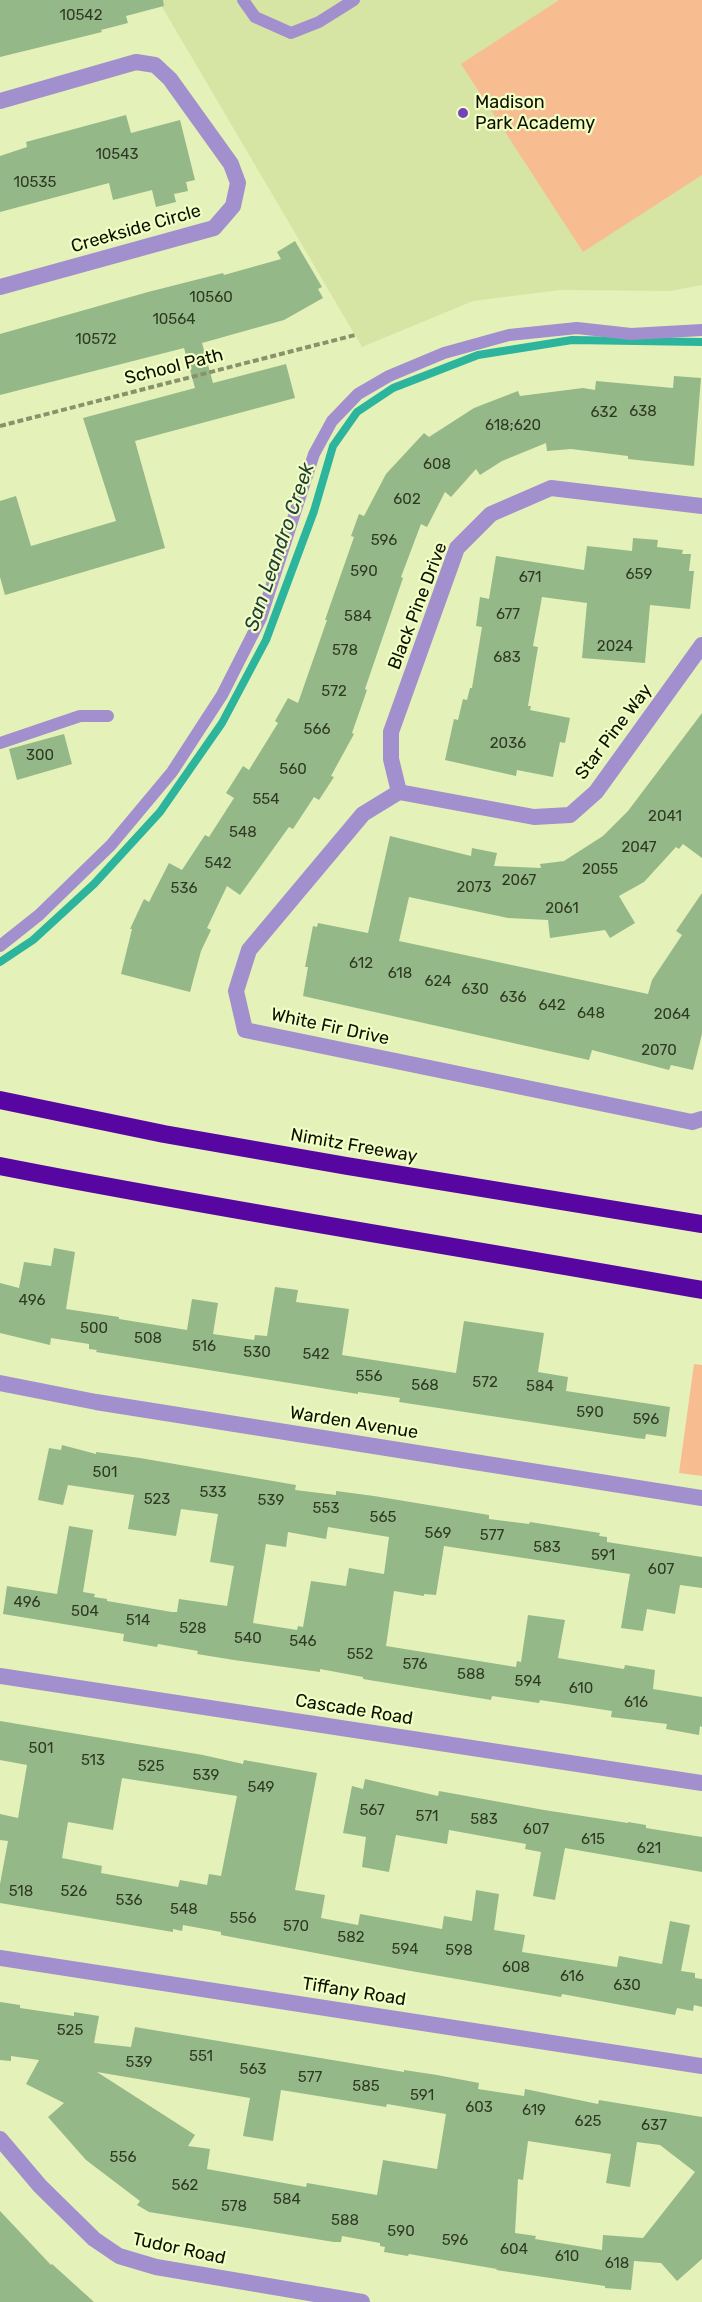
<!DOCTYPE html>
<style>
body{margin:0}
canvas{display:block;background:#e4f1b8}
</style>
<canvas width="702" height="2302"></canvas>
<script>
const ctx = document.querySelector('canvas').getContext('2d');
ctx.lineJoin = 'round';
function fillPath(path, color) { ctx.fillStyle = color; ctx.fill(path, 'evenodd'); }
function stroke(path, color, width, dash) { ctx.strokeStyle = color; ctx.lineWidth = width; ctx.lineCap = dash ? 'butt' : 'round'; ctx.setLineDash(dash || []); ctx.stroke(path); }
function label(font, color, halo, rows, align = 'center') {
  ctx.font = font + ' Rubik,sans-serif'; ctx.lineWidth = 4.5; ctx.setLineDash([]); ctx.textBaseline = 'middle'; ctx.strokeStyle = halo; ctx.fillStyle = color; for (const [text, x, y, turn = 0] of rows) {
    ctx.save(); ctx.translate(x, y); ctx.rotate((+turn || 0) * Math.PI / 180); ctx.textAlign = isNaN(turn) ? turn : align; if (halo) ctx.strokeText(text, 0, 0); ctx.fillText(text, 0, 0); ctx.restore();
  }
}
fillPath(new Path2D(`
 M158 0H702V285L670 291 560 290 473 301 362 347Z`), '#d7e5a4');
fillPath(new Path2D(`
 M559 0H702V175L583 252 461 64Z
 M694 1364 702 1365V1476L679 1473Z`), '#f7bc90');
stroke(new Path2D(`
 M0 962 33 940 94 884 160 812 222 723 266 640 314 511 333 446 357 412 393 388 478 355 572 340 702 342`), '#2cb49d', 8);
fillPath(new Path2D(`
 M0 0H163L164 6 126 16 128 23 101 30 102 32 0 57Z
 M126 115 131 133 180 120 195 180 186 182 188 191 174 194 176 202 156 207 152 190 113 200 109 183 0 212V156L27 147 26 142Z
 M295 241 322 287 318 289 323 298 284 320 202 343 213 383 286 364 295 398 135 441 165 548 5 595 0 577V501L16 496 31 546 116 521 83 418 195 388 184 348 0 395V334L148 292 223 273 224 275 281 259 277 252Z
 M674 376 701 378 694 466 628 459V456L571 449 547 451 546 443 502 461 480 475 476 469 451 497 445 492 427 527 421 524 401 577 403 578 365 689 367 690 352 733 354 734 331 776 334 777 319 800 314 797 293 829 289 827 240 895 227 886 207 928 211 930 201 951 190 992 121 974 132 929H130L144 899 149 902 169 863 182 870 205 835 209 837 234 798 226 793 243 766 249 770 278 723 275 721 288 698 298 703 327 620H325L354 537 351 536 359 514 364 516 386 474 424 433 429 437 474 408 518 391 520 396 583 388 595 390 596 381 673 388Z
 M633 538 658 540 657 547 683 550 682 554H691L689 571H694L690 609 650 605 645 663 582 658 587 603 542 597 533 646 538 647 528 706H531L530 710 570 718 565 743 560 742 553 777 517 770 516 776 445 760 454 719 458 720 463 699 467 700 470 688H472L482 627 476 626 480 597 489 599 496 556 584 570 587 546 632 551Z
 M702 713V858L683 844 679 849 676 847 644 882 619 896 635 923 610 938 605 930 550 938 548 920 508 918 409 897 399 941 648 994 652 980 682 935 676 931 702 893V1034L693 1070 671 1065 669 1070 592 1050 589 1060 303 996 308 967H305L313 926 317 927 318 923 368 933 390 836 471 856 472 848 497 853 494 866 541 868 540 864 564 861 603 836 628 811Z
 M64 734 72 764 17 780 9 749Z
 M54 1248 75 1252 66 1309 119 1317V1319L187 1330 192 1299 218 1303 213 1334 254 1340 255 1335 267 1336 275 1287 298 1290 296 1302 349 1309 342 1355 456 1373 464 1321 544 1333 538 1372 568 1377 566 1391 670 1407 666 1437 646 1434 645 1439 636 1438 399 1402 400 1398 358 1392V1394L96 1352 97 1350 89 1349V1344L51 1338 50 1345 0 1333V1283L19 1288 24 1262 51 1266Z
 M62 1445 96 1454V1452L140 1458 296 1485 295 1490 336 1495V1491L374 1496 489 1515V1519L529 1524 530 1522 600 1533 599 1536 607 1537V1542L702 1557V1588L680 1585 675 1614 647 1609 643 1631 621 1628 630 1574 444 1546 436 1595 424 1594V1596L394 1591 386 1646 516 1667 517 1661 521 1662 528 1615 565 1620 558 1658 624 1669 625 1665 655 1670 653 1689 702 1697V1727L700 1726 699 1735 666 1729 667 1724 611 1717 612 1711 540 1700 539 1703 492 1696 491 1700 363 1679V1677L320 1669V1672L234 1660 197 1654 198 1651 158 1644 157 1647 123 1641 124 1634 3 1614 7 1586 57 1594 69 1526 93 1530 83 1592 95 1594 94 1597 107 1599V1601L172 1612H177L179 1599 227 1606 234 1566 210 1562 218 1514 181 1509 176 1536 128 1529 134 1495 68 1485 63 1505 38 1500 49 1448 61 1450ZM328 1527 389 1537 384 1574 349 1568 346 1586 311 1581 303 1627 298 1626 297 1630 253 1623 266 1544 286 1547 288 1532 326 1539Z
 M0 1721 203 1755 243 1764 244 1760 317 1773 295 1890 325 1895 321 1918 358 1925 360 1914 442 1929 444 1916 472 1921 476 1890 499 1894 494 1930 525 1935 522 1952 617 1967 619 1956 662 1964 670 1921 690 1925 681 1971 695 1973V1978L702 1979V2007L694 2005 693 2011 677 2008 675 2015 562 1994 561 1997 405 1970 221 1935V1932L183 1925 182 1931 173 1929V1932L0 1903V1884L8 1841 0 1840V1814L18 1818 27 1765 0 1760ZM122 1778 237 1796 221 1876 209 1874 207 1885 180 1880 178 1887 101 1873 102 1866 62 1858 68 1822 113 1830Z
 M365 1779 438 1796 439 1791 544 1810 628 1823V1822L646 1825V1828L702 1837V1872L565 1848 555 1900 533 1896 541 1852 525 1849 526 1844 449 1830 447 1844 396 1835 389 1872 362 1867 366 1837 343 1833 352 1786 363 1789Z
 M0 2002 20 2005V2008L74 2016V2012L99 2016 94 2043 131 2047 135 2027 404 2072V2070L437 2075 479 2083 478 2089 524 2096 525 2089 598 2104 599 2100 702 2117V2259L677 2281 661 2263 634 2261 631 2290 605 2288V2286L496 2270 497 2269 409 2254 408 2256 384 2252 385 2247 380 2246V2243L342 2236 341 2242H334L149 2212 137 2205 140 2201 86 2160 48 2117 64 2103 26 2084 39 2060 11 2056V2061L0 2060ZM97 2072 250 2098 243 2136 273 2141 281 2090 386 2107 387 2104 446 2114 437 2169 383 2160 377 2195 307 2183 306 2187 207 2169 210 2149 188 2146 195 2135ZM528 2141 611 2154 606 2183 630 2187 637 2142 660 2145 695 2172 643 2238 603 2235 602 2250 535 2239 536 2236 515 2233 518 2179 523 2180Z
 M0 2211 51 2265 52 2264 94 2302H0Z`), '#95b889');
stroke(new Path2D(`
 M0 426 355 335`), '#8a926b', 4, [6, 3]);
stroke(new Path2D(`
 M243 0 255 17 291 33 319 22 354 0
 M0 743 80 716H108
 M0 946 39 915 111 845 172 772 222 695 261 618 314 454 332 421 358 394 389 376 444 353 509 335 577 328 631 334 702 330`), '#a28fcd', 12);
stroke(new Path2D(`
 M0 101 136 62 155 65 170 79 231 164 238 183 233 206 214 228 0 287
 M399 792 363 814 249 950 236 991 245 1030 692 1122 702 1119
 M399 792 391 759V732L457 548 491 514 551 488 702 506
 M399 792 534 817 570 815 596 792 702 645
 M0 1383 96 1402 702 1498
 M0 1676 702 1783
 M0 1958 702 2066
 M0 2139 40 2186 94 2239 119 2256 156 2267 362 2302`), '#a28fcd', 16);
stroke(new Path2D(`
 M0 1100 164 1134 347 1166 702 1224
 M0 1166C233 1212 468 1248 702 1290`), '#5806a1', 18);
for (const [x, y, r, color] of [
 [463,113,6,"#7443bb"]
]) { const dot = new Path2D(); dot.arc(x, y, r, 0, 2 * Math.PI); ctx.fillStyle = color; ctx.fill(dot); stroke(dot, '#f1fec5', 2); }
label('15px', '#2f3a22', null, [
 ["10542",81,16],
 ["10543",117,155],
 ["10535",35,183],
 ["10560",211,298],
 ["10564",174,320],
 ["10572",96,340],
 ["638",643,412],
 ["632",604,413],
 ["618;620",513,426],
 ["608",437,465],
 ["602",407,500],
 ["596",384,541],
 ["590",364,572],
 ["659",639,575],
 ["671",530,578],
 ["677",508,615],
 ["584",358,617],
 ["2024",615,647],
 ["578",345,651],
 ["683",507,658],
 ["572",334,692],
 ["566",317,730],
 ["2036",508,744],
 ["300",40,756],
 ["560",293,770],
 ["554",266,800],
 ["2041",665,817],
 ["548",243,833],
 ["2047",639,848],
 ["542",218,864],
 ["2055",600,870],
 ["2067",519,881],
 ["2073",474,888],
 ["536",184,889],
 ["2061",562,909],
 ["612",361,964],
 ["618",400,974],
 ["624",438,982],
 ["630",475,990],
 ["636",513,998],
 ["642",552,1006],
 ["648",591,1014],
 ["2064",672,1015],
 ["2070",659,1051],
 ["496",32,1301],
 ["500",94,1329],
 ["508",148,1339],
 ["516",204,1347],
 ["530",257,1353],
 ["542",316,1355],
 ["556",369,1377],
 ["572",485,1383],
 ["568",425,1386],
 ["584",540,1387],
 ["590",590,1413],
 ["596",646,1420],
 ["501",105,1473],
 ["533",213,1493],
 ["523",157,1500],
 ["539",271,1501],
 ["553",326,1509],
 ["565",383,1518],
 ["569",438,1534],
 ["577",492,1536],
 ["583",547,1548],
 ["591",603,1556],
 ["607",661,1570],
 ["496",27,1603],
 ["504",85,1612],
 ["514",138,1621],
 ["528",193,1629],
 ["540",248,1639],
 ["546",303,1642],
 ["552",360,1655],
 ["576",415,1665],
 ["588",471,1675],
 ["594",528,1682],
 ["610",581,1689],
 ["616",636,1703],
 ["501",41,1749],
 ["513",93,1761],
 ["525",151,1767],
 ["539",206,1776],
 ["549",261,1788],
 ["567",372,1811],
 ["571",427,1817],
 ["583",484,1820],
 ["607",536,1830],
 ["615",593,1840],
 ["621",649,1849],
 ["518",21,1892],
 ["526",74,1892],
 ["536",129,1901],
 ["548",184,1910],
 ["556",243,1919],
 ["570",296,1927],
 ["582",351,1938],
 ["594",405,1950],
 ["598",459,1951],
 ["608",516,1968],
 ["616",572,1977],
 ["630",627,1986],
 ["525",70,2031],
 ["551",201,2057],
 ["539",139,2063],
 ["563",253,2070],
 ["577",310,2078],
 ["585",366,2087],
 ["591",422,2096],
 ["603",479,2108],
 ["619",534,2111],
 ["625",588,2122],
 ["637",654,2126],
 ["556",123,2158],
 ["562",185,2186],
 ["584",287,2200],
 ["578",234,2207],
 ["588",345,2221],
 ["590",401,2232],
 ["596",455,2241],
 ["604",514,2250],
 ["610",567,2257],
 ["618",617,2264]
]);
label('18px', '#0d1000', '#f1fec5', [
 ["Madison",475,103],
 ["Park Academy",475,124]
], 'left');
label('18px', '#0d1000', '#f1fec5', [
 ["Creekside Circle",136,229,-16],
 ["School Path",174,367,-14],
 ["Black Pine Drive",418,606,-69],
 ["Star Pine Way",614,732,-53],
 ["White Fir Drive",330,1027,12],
 ["Nimitz Freeway",354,1146,10],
 ["Warden Avenue",354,1423,9],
 ["Cascade Road",354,1710,9],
 ["Tiffany Road",354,1992,9],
 ["Tudor Road",179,2249,12]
]);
label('italic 20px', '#233f38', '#f1fec5', [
 ["San Leandro Creek",280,547,-71]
]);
</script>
